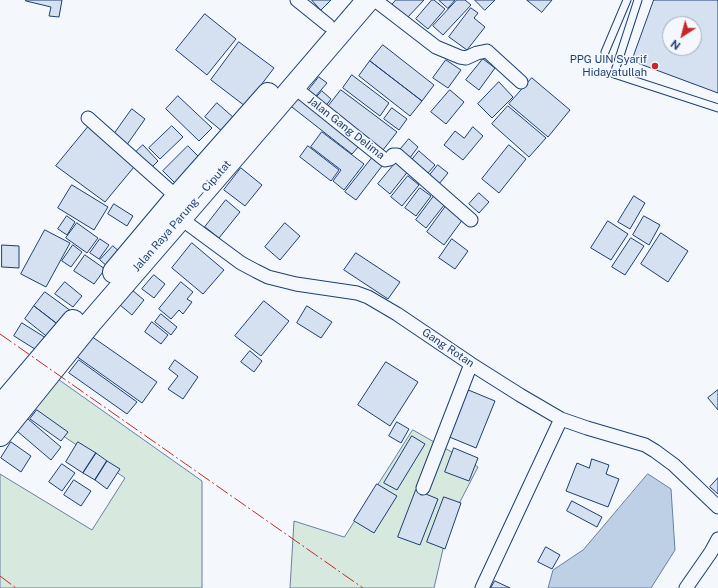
<!DOCTYPE html>
<meta charset="utf-8">
<style>
body{margin:0}
#map{position:relative;width:718px;height:588px;overflow:hidden;background:#f4f7fb;font-family:"Public Sans",sans-serif}
canvas{display:block}
.north{position:absolute;left:662px;top:16px;width:40px;height:40px;box-sizing:border-box;background:#f4f7fb;border:1px solid #9eadc5;border-radius:50%;rotate:216deg;font-size:11px;font-weight:700;line-height:16px;text-align:center;color:#1d3f73}
.north::after{content:'';display:block;margin:auto;width:14px;height:18px;background:#c62828;clip-path:polygon(50% 0,100% 100%,50% 72%,0 100%)}
</style>
<div id="map">
<canvas width="718" height="588"></canvas>
<div class="north">N</div>
</div>
<script>
const ctx = document.querySelector('canvas').getContext('2d');
ctx.lineJoin = 'round';
function fillPath(path, color) { ctx.fillStyle = color; ctx.fill(path, 'evenodd'); }
function stroke(path, color, width, dash) { ctx.strokeStyle = color; ctx.lineWidth = width; ctx.lineCap = dash ? 'butt' : 'round'; ctx.setLineDash(dash || []); ctx.stroke(path); }
function label(font, color, halo, rows, align = 'center') {
  ctx.font = font + ' "Public Sans",sans-serif'; ctx.lineWidth = 3; ctx.setLineDash([]); ctx.textBaseline = 'middle'; ctx.strokeStyle = halo; ctx.fillStyle = color; for (const [text, x, y, turn = 0] of rows) {
    ctx.save(); ctx.translate(x, y); ctx.rotate((+turn || 0) * Math.PI / 180); ctx.textAlign = isNaN(turn) ? turn : align; if (halo) ctx.strokeText(text, 0, 0); ctx.fillText(text, 0, 0); ctx.restore();
  }
}
const green = new Path2D(`
 M55 377 202 481V588H0V474L92 530 125 478 28 412Z
 M413 430 478 467 449 523 434 588H290L294 521 344 537Z`);
fillPath(green, '#d7e8df');
stroke(green, '#687fa3', 1);
const water = new Path2D(`
 M648 474 671 489 675 550 651 588H548L553 570 583 550Z`);
fillPath(water, '#bed0e5');
stroke(water, '#687fa3', 1);
const building = new Path2D(`
 M26 0H62L59 17 49 16 51 7 26 1Z
 M312 0H331L321 10Z
 M396 0H424L406 19 391 6Z
 M432 0H434L445 9 428 29 416 19Z
 M439 0H455L448 8Z
 M457 0H465L471 5 443 35 433 26Z
 M475 0H495L485 10Z
 M527 0H552L542 12Z
 M654 0H718V93L632 61ZM670 24H694V48H670Z
 M471 8 478 13 474 18 485 27 467 50 449 37Z
 M205 14 236 39 207 75 176 50Z
 M239 42 274 68 245 106 211 80Z
 M383 45 434 85 422 101 370 61Z
 M483 59 495 68 479 90 466 80Z
 M446 60 461 70 448 88 433 78Z
 M370 61 422 101 410 116 359 76Z
 M352 75 389 103 380 116 343 88Z
 M319 77 327 83 315 97 308 91Z
 M532 78 570 110 548 137 509 104Z
 M499 82 513 97 492 118 478 104Z
 M341 90 397 132 383 150 327 108Z
 M450 90 464 102 446 124 431 112Z
 M322 91 331 99 325 107 315 99Z
 M178 96 212 128 199 141 166 109Z
 M295 96 359 146 352 154 288 104Z
 M217 103 234 118 223 132 205 117Z
 M508 106 546 138 529 157 492 124Z
 M392 108 407 119 399 130 384 119Z
 M132 109 145 119 126 146 112 137Z
 M172 126 183 137 160 159 149 148Z
 M88 127 134 167 105 202 56 166Z
 M473 127 483 136 463 160 444 145 455 131 464 138Z
 M322 132 364 164 344 190 333 181 341 170 311 147Z
 M409 139 418 147 409 159 399 151Z
 M143 145 158 161 150 169 134 154Z
 M509 145 526 159 499 193 482 179Z
 M188 146 200 158 175 183 163 171Z
 M308 146 339 170 331 181 300 157Z
 M419 151 435 165 428 173 412 160Z
 M372 158 382 166 356 200 345 192Z
 M397 161 409 170 390 194 378 184Z
 M438 165 448 173 439 184 429 176Z
 M241 168 262 185 245 206 224 190Z
 M408 176 419 185 402 206 391 197Z
 M72 185 108 207 94 230 58 208Z
 M420 188 431 196 416 216 405 208Z
 M479 193 489 202 479 213 469 204Z
 M434 196 445 204 426 228 416 220Z
 M634 196 645 203 630 229 618 222Z
 M226 200 240 212 219 238 205 227Z
 M114 204 133 216 127 226 108 214Z
 M446 206 463 219 444 245 427 232Z
 M67 216 75 222 67 235 58 229Z
 M644 216 660 225 649 245 633 235Z
 M608 221 628 234 611 260 591 248Z
 M77 223 98 238 87 253 66 238Z
 M285 223 300 236 280 260 265 247Z
 M45 230 70 243 46 287 21 274Z
 M661 233 688 251 668 282 641 264Z
 M631 238 644 246 625 275 612 267Z
 M100 239 109 245 99 259 90 253Z
 M452 239 468 251 455 269 439 258Z
 M192 243 224 270 203 294 172 268Z
 M2 245 19 246V268L2 267Z
 M73 245 82 252 71 267 62 261Z
 M113 246 121 253 108 267 100 260Z
 M356 253 400 282 388 299 344 270Z
 M85 255 105 269 94 284 74 271Z
 M154 275 165 284 154 298 142 289Z
 M65 282 82 296 73 307 55 294Z
 M181 282 193 292 187 299 192 302 183 314 179 310 171 319 159 309Z
 M132 290 144 300 132 315 120 305Z
 M45 292 71 311 60 326 34 306Z
 M264 301 289 321 261 356 235 336Z
 M34 306 60 326 50 339 25 319Z
 M307 306 332 322 321 338 297 323Z
 M161 314 177 327 171 335 155 322Z
 M152 322 168 335 161 344 145 332Z
 M22 323 46 338 38 351 14 336Z
 M91 336 157 382 142 403 76 356Z
 M250 351 262 361 254 372 241 362Z
 M79 360 137 402 127 414 69 373Z
 M175 360 198 377 183 399 168 389 178 376 169 369Z
 M386 362 418 382 390 426 358 405Z
 M466 389 495 401 476 448 447 436Z
 M718 390V410L708 398Z
 M37 410 68 432 61 441 30 419Z
 M28 419 61 447 51 460 17 431Z
 M397 422 409 429 401 443 389 436Z
 M412 436 425 444 397 490 384 483Z
 M11 442 31 456 21 472 1 458Z
 M78 442 96 453 83 473 66 462Z
 M454 448 478 458 469 481 445 472Z
 M96 453 107 461 95 480 83 473Z
 M592 459 609 465 606 474 619 479 608 507 566 491 577 463 589 468Z
 M107 461 120 469 107 489 95 480Z
 M62 464 75 473 62 491 49 482Z
 M718 478V494L710 487Z
 M74 480 91 491 81 506 64 495Z
 M377 484 397 496 374 533 354 521Z
 M416 490 438 499 420 545 398 537Z
 M444 497 461 503 445 549 427 542Z
 M572 501 602 517 597 527 567 511Z
 M546 547 560 555 552 569 538 562Z
 M495 581 510 588H491Z`);
fillPath(building, '#d5e0f0');
stroke(building, '#1d3f73', 1);
const lane = new Path2D(`
 M638 0 614 74 718 108
 M605 52 627 0`);
const street = new Path2D(`
 M297 0 328 25
 M375 0 436 47 460 57 466 58 477 53 487 51 521 82
 M294 87 385 160 390 159 393 155H397L471 220
 M88 118 177 197
 M176 215 241 263 256 271 268 277 296 284 357 293 368 297 397 314 471 364 520 395 561 419 587 428 645 445 655 451 674 465 718 507
 M423 488 471 364
 M482 588 561 419
 M686 588 711 552 718 539`);
const highway = new Path2D(`
 M114 272 177 197 268 94
 M0 407 73 321
 M0 435 91 322 237 153 368 0`);
stroke(lane, '#1d3f73', 9);
stroke(street, '#1d3f73', 15);
stroke(highway, '#1d3f73', 24);
stroke(lane, '#f4f7fb', 7);
stroke(street, '#f4f7fb', 13);
stroke(highway, '#f4f7fb', 22);
stroke(new Path2D(`
 M0 334 363 588
 M0 576 16 588`), '#c62828', 1, [14, 3, 2, 3]);
for (const [x, y, r, color] of [
 [655,66,4,"#c62828"]
]) { const dot = new Path2D(); dot.arc(x, y, r, 0, 2 * Math.PI); ctx.fillStyle = color; ctx.fill(dot); stroke(dot, '#f4f7fb', 1.5); }
label('11px', '#1d3f73', '#f4f7fb', [
 ["PPG UIN Syarif",647,60],
 ["Hidayatullah",647,73]
], 'right');
label('11px', '#1d3f73', '#f4f7fb', [
 ["Jalan Gang Delima",346,128,38],
 ["Jalan Raya Parung—Ciputat",182,216,-49],
 ["Gang Rotan",448,348,34]
]);
</script>
